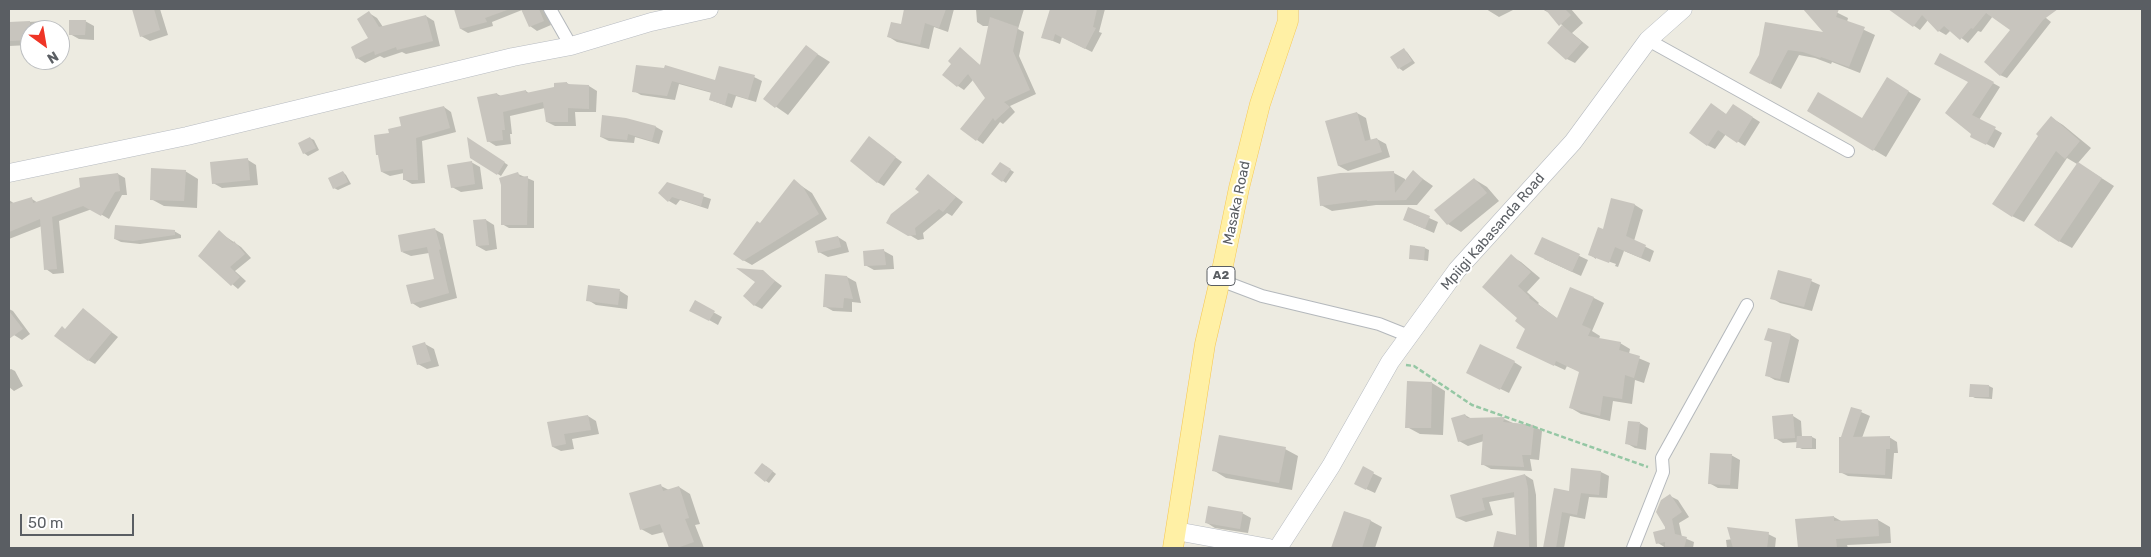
<!DOCTYPE html>
<style>
body{margin:0}
#map{position:relative;width:2151px;height:557px;overflow:hidden;background:#edebe1;font-family:Rubik,sans-serif}
canvas{display:block}
.frame{position:absolute;inset:0;border:10px solid #5a5e63;pointer-events:none}
.north{position:absolute;left:20px;top:20px;width:50px;height:50px;box-sizing:border-box;background:#fff;border:1px solid #bdbfc1;border-radius:50%;rotate:148deg;font-size:14px;font-weight:700;line-height:20px;text-align:center;color:#5a5e63}
.north::after{content:'';display:block;margin:auto;width:18px;height:22px;background:#ef3526;clip-path:polygon(50% 0,100% 100%,50% 72%,0 100%)}
.scale{position:absolute;left:20px;top:514px;width:114px;height:22px;box-sizing:border-box;border:2px solid #5a5e63;border-top:0;padding-left:6px;font-size:15px;line-height:18px;white-space:nowrap;color:#5a5e63;-webkit-text-stroke:4px #fff;paint-order:stroke}
</style>
<div id="map">
<canvas width="2151" height="557"></canvas>
<div class="frame"></div>
<div class="north">N</div>
<div class="scale">50 m</div>
</div>
<script>
const ctx = document.querySelector('canvas').getContext('2d');
ctx.lineJoin = 'round';
function fillPath(path, color) { ctx.fillStyle = color; ctx.fill(path, 'evenodd'); }
function stroke(path, color, width, dash) { ctx.strokeStyle = color; ctx.lineWidth = width; ctx.lineCap = dash ? 'butt' : 'round'; ctx.setLineDash(dash || []); ctx.stroke(path); }
function label(font, color, halo, rows, align = 'center') {
  ctx.font = font + ' Rubik,sans-serif'; ctx.lineWidth = 4; ctx.setLineDash([]); ctx.textBaseline = 'middle'; ctx.strokeStyle = halo; ctx.fillStyle = color; for (const [text, x, y, turn = 0] of rows) {
    ctx.save(); ctx.translate(x, y); ctx.rotate((+turn || 0) * Math.PI / 180); ctx.textAlign = isNaN(turn) ? turn : align; if (halo) ctx.strokeText(text, 0, 0); ctx.fillText(text, 0, 0); ctx.restore();
  }
}
fillPath(new Path2D(`
 M133 9H160L168 35 150 41 141 36Z
 M456 9H545L551 25 537 31 530 26 522 10 492 22 493 26 468 33 461 29Z
 M905 9H954L948 32 934 27 929 49 897 42 889 37 902 26Z
 M976 9H1024L1018 29 1024 32 1019 56 1036 94 1010 106 1015 112 1003 124 1000 122 983 144 977 140 987 98 973 80 964 90 958 86 953 64 960 49 981 66 989 26H983L977 22Z
 M1053 9H1105L1099 32 1102 33 1092 52 1062 37 1060 44 1043 37 1051 23Z
 M1486 9H1515L1499 17Z
 M1542 9H1571L1583 23 1572 33 1589 47 1575 63 1567 59 1563 26 1551 14Z
 M1804 9H1830L1848 18 1847 22 1875 35 1860 73 1832 62 1831 64 1815 58 1799 55 1781 89 1762 79 1760 55 1827 33Z
 M1899 9H1999L2001 10 2002 9H2035L2051 22 2007 78 2000 75 2011 30 1993 16 1981 32 1978 31 1968 43 1951 30 1946 35 1939 31 1928 20 1920 30 1896 13Z
 M369 13 377 18 383 27 426 16 434 21 440 46 406 54 402 52 384 58 380 56 365 63 357 58 370 39Z
 M46 21 54 26V30H30V45L9 46V23Z
 M85 21 94 26V40L79 39 70 34Z
 M806 47 830 62 788 115 765 99Z
 M1404 50 1407 52 1415 63 1403 71 1399 68 1392 57Z
 M637 66 715 81 754 77 762 81 756 102 736 96 732 108 710 100 712 93 679 84 675 100 641 95 634 91Z
 M1887 79 1921 99 1886 157 1808 111 1863 120Z
 M567 83 572 86H589L597 91 596 112H575L576 126H555L547 122 545 108 510 116 512 134H510L511 144 496 146 488 141 497 94 501 96 526 91 530 94 556 88Z
 M1993 83 2000 87 1979 120 2002 133 1994 148 1972 136 1973 134 1947 113Z
 M1711 104 1727 115 1741 110 1760 122 1745 146 1726 134 1715 149 1707 145Z
 M444 107 451 112 456 132 422 141 425 183 412 184 405 180 404 173 390 176 382 172 390 134Z
 M1357 113 1366 118 1371 141 1377 139 1386 144 1390 157 1348 171 1339 166 1327 121Z
 M2052 118 2063 125 2091 148 2078 163 2114 186 2072 248 2059 241 2077 164 2067 158 2024 222 2012 216Z
 M626 119 656 127 663 131 659 144 635 137 634 143 609 141 601 137Z
 M310 138 314 140 319 150 308 156 304 153Z
 M869 138 902 162 884 186 877 182Z
 M469 140 508 165 501 176 471 157Z
 M248 160 256 165 258 185 222 188 213 183Z
 M471 162 480 167 483 189 461 192 452 187Z
 M1004 166 1014 172 1006 183 1003 181Z
 M185 171 198 179 197 208 164 206 151 199Z
 M343 172 346 175 351 184 338 190 334 188Z
 M1413 172 1433 186 1417 205H1376L1332 211 1321 205 1394 173 1405 179V182Z
 M118 174 125 178 127 195H122L109 219 92 209 59 221 64 273 53 274 46 269 42 226 9 239V200L15 204 32 199 38 203Z
 M518 174 534 181V228H509L502 224Z
 M928 175 963 202 952 216 947 213 923 233 924 239 918 240 888 222 921 192Z
 M1474 179 1487 187 1499 201 1461 232 1448 224 1436 210Z
 M794 181 812 193 827 219 752 265 743 260 760 224Z
 M668 184 711 199 708 209 680 200 676 205 669 201Z
 M1612 199 1635 205 1643 210 1634 241 1654 251 1650 262 1624 251 1618 267 1615 266 1616 264 1596 257V259L1589 254 1604 230Z
 M1409 209 1438 222 1434 233 1413 224Z
 M486 220 494 225 497 249 486 251 477 246Z
 M434 229 443 234 457 298 420 308 412 303 435 279 429 253 411 256 402 252Z
 M174 231 181 235V238L140 244 121 242 115 239Z
 M219 232 241 247 251 258 235 271 246 281 238 289 199 256Z
 M838 237 846 242 849 252 828 257 819 252Z
 M1543 239 1588 260 1581 276 1544 259Z
 M1425 248 1429 250 1428 261 1410 258Z
 M884 251 893 256 894 269 874 270 865 265Z
 M1511 256 1521 262 1540 278 1527 292 1539 303 1538 304 1558 319 1571 288 1594 298 1604 303 1592 331 1600 336 1599 339 1620 343 1630 349 1629 354 1650 363 1644 383 1635 380 1632 404 1613 401 1610 421 1581 414 1571 408 1581 372 1567 366 1565 370 1517 348 1526 328 1519 318Z
 M762 271 782 286 762 309 754 305 757 282Z
 M847 277 856 282 861 303 852 302V312L833 311 824 306Z
 M1811 281 1820 285 1812 311 1780 303 1772 298Z
 M590 287 620 291 628 296 627 309 596 305 588 300Z
 M695 302 722 317 718 325 691 310Z
 M9 309 13 311 30 334 22 340 14 335 9 328Z
 M83 310 118 337 95 364 88 360 65 330Z
 M1769 329 1791 335 1799 340 1789 383 1775 380 1766 375 1773 343 1766 339Z
 M425 344 434 349 439 366 427 369 418 364Z
 M1514 362 1522 367 1509 393 1476 377Z
 M11 369 15 371 23 386 14 391 9 387V370Z
 M1432 383 1445 391 1443 435 1420 434 1407 427Z
 M1989 386 1993 388 1992 399 1975 398 1971 396Z
 M1852 408 1870 416 1862 438 1889 437 1897 442 1898 453H1894L1892 479 1848 476 1840 472Z
 M1465 415 1472 419H1504L1513 423 1534 426 1542 431 1539 460 1530 459 1532 471 1491 469 1482 464 1484 441 1468 446 1459 441Z
 M588 416 596 421 599 434 572 439 574 449 561 451 553 447 548 423Z
 M1793 416 1801 421 1802 437H1812L1816 439V449H1802L1798 447V442L1783 443 1775 438Z
 M1640 423 1648 428 1646 450 1635 448 1626 443Z
 M1285 449 1298 456 1292 490 1226 478 1213 470Z
 M1731 455 1740 460 1738 489 1718 488 1709 483Z
 M766 466 776 474 769 483 766 481Z
 M1363 468 1382 478 1375 493 1364 488Z
 M1601 472 1609 476 1607 498 1589 497 1585 519 1570 516 1564 548H1568H1545L1555 490 1570 492Z
 M1525 475 1533 480 1536 495 1537 548H1526L1516 497 1489 502 1493 515 1466 522 1457 518 1451 496Z
 M661 486 669 490 679 487 690 494 700 524 695 525 704 548H671L664 532 652 535 641 529Z
 M1670 496 1678 500 1689 517 1679 523 1682 537 1694 542 1693 548H1699H1666L1658 543 1667 530Z
 M1345 512 1371 521 1382 527 1375 548H1333Z
 M1242 513 1251 518 1248 533 1215 528 1207 523Z
 M1834 517 1843 522 1878 520 1890 527 1891 543 1847 545 1848 548H1799L1797 520Z
 M1768 534 1776 538 1775 548H1727L1726 540Z`), '#0003');
fillPath(new Path2D(`
 M132 9H154L160 30 140 37Z
 M454 9H507V10L485 18 487 22 460 29Z
 M521 9H539L544 21 529 27Z
 M904 9H946L939 28 925 23 920 45 887 37 891 22 901 24Z
 M1050 9H1097L1093 27 1096 28 1085 49 1055 34 1053 41 1041 38Z
 M1545 9H1565L1571 15 1559 26Z
 M1803 9H1839L1836 17 1865 27 1849 67 1821 57 1820 58 1803 52 1788 50 1770 84 1749 73 1759 55 1765 22 1823 32Z
 M1888 9H2058L2043 20 2000 76 1984 62 2010 30 1986 13 1973 29 1971 28 1960 40 1944 26 1938 32 1922 15 1913 27Z
 M369 11 379 27 426 15 433 41 397 50 396 47 375 55 374 51 356 59 351 47 368 38 357 19Z
 M990 17 1018 27 1013 51 1030 90 1004 102 1010 107 995 121 993 118 976 141 960 129 985 98 968 74 957 87 942 75 951 64 948 61 960 47 980 65Z
 M69 20H86L85 35H69Z
 M30 21V40L9 41V22Z
 M1562 25 1582 42 1566 60 1547 43Z
 M806 45 818 54 775 108 763 99Z
 M1404 48 1412 61 1398 69 1390 57Z
 M1940 53 1994 82 1972 115 1996 127 1986 145 1970 137 1971 134 1945 113 1968 82 1934 64Z
 M636 65 664 68 665 65 715 80 719 66 755 75 748 99 728 93 725 105 709 100 711 92 672 81 667 96 632 92Z
 M1887 77 1909 91 1873 151 1807 111 1818 92 1862 118Z
 M567 82V84L589 85V109L568 108V122H546L543 102 503 112 505 130H502L503 140 487 142 477 97 497 93 498 96 526 90V93L554 87V83Z
 M1711 103 1726 114 1733 104 1753 117 1737 143 1718 130 1707 146 1689 133Z
 M444 106 450 128 416 138 418 180H403V169L381 172 378 155H376L374 135 389 133 388 129 401 126 399 117Z
 M1357 112 1365 141 1377 138 1382 152 1338 166 1325 121Z
 M602 115 626 118 656 126 652 141 628 134 627 140 600 137Z
 M2051 116 2080 141 2065 159 2056 151 2012 217 1992 204 2038 136 2036 134Z
 M869 136 896 157 877 183 850 161Z
 M310 137 316 148 303 154 298 143Z
 M467 137 505 162 497 175 470 158Z
 M248 158 250 180 212 184 210 162Z
 M472 161 475 184 451 188 447 165Z
 M1000 162 1011 169 1002 182 991 174Z
 M2078 162 2102 178 2059 242 2034 225Z
 M151 168 186 170 184 201 150 200Z
 M1413 170 1423 179 1406 200 1367 201V200L1320 206 1317 177 1340 173 1394 171 1395 193Z
 M343 171 348 182 333 189 328 178Z
 M518 172 520 177 528 176 527 225H501V185L499 178Z
 M118 173 120 191 115 192 101 216 83 206 52 217 57 269 44 270 40 219 9 232V204L32 197 33 203 80 187 79 178Z
 M928 174 956 197 943 212 939 209 915 228 916 235 908 236 886 223 891 214 919 192 915 189Z
 M1474 178 1487 193 1447 225 1434 210Z
 M794 179 803 187 819 214 743 261 733 254 757 221 760 223Z
 M667 182 704 194 701 206 672 197 668 202 658 193Z
 M1611 198 1635 204 1626 236 1646 245 1641 258 1615 247 1609 263 1588 255 1598 227 1603 229Z
 M1408 207 1430 216 1425 229 1403 220Z
 M486 219 489 245 476 246 473 220Z
 M115 225 175 230V235L133 241 114 239Z
 M435 228 441 249 439 250 449 293 411 304 406 285 434 279 427 247 401 252 398 235Z
 M219 230 233 243 234 241 245 254 230 267 240 277 231 286 198 256Z
 M838 236 841 247 818 253 815 241Z
 M1542 237 1580 254 1572 272 1534 254Z
 M1410 245 1425 247 1424 260 1409 259Z
 M884 249 886 265 864 266 863 251Z
 M1511 254 1531 272 1518 286 1530 297 1529 298 1557 318 1570 287 1594 297 1582 325 1591 329 1588 336 1621 342 1619 350 1640 356 1634 378 1625 375 1622 399 1603 396 1600 416 1569 408 1579 372 1556 361 1554 366 1516 348 1525 329 1515 321 1517 318 1482 287Z
 M736 268 763 270 775 281 754 306 743 296 755 282Z
 M1778 270 1812 279 1804 307 1770 299Z
 M825 274 847 276 853 299 844 298 843 308 823 307Z
 M588 285 620 289 618 305 586 301Z
 M695 300 715 311 709 321 689 311Z
 M83 308 112 332 88 361 54 336 62 326 65 329Z
 M9 311 23 329 9 339Z
 M1768 328 1791 334 1780 379 1765 376 1772 342 1764 340Z
 M425 342 431 361 417 365 412 346Z
 M1480 344 1515 361 1500 390 1466 373Z
 M1407 381 1432 382 1431 428H1405Z
 M1970 384 1989 385V397H1969Z
 M1851 407 1862 410 1853 437 1890 436V449H1886L1885 475 1839 473V437H1841Z
 M1465 414 1467 418 1505 417 1503 422 1534 425 1531 455H1522L1524 467 1481 465 1483 434 1458 442 1451 418Z
 M1793 414 1795 438 1774 439 1772 416Z
 M588 415 591 430 564 434 566 444 552 447 547 422Z
 M1628 421 1640 422 1637 446 1625 444Z
 M1219 435 1286 447 1279 483 1212 471Z
 M1797 436H1812V448H1796Z
 M1710 453 1732 454 1730 485 1708 484Z
 M762 463 773 471 765 482 754 473Z
 M1363 466 1374 472 1366 490 1354 484Z
 M1571 468 1601 471 1599 495 1581 493 1577 515 1562 512 1556 548H1543L1554 488 1569 491Z
 M1525 474 1528 489 1529 548H1493L1497 531 1516 535 1514 492 1482 498 1485 510 1456 518 1450 495Z
 M661 484 663 491 679 486 689 518 685 519 694 542 677 548H669L660 524 640 530 629 493Z
 M1670 494 1682 512 1672 519 1675 534 1687 537 1684 548H1665V542L1656 544 1653 532 1665 529V527L1656 512 1661 500Z
 M1208 506 1243 512 1240 529 1205 523Z
 M1344 511 1371 520 1362 548H1331Z
 M1834 516V521L1878 519 1879 536 1836 539 1837 548H1798L1795 519Z
 M1727 527 1769 532 1767 548H1733Z`), '#c8c5be');
const street = new Path2D(`
 M550 9 571 46
 M1648 40 1848 151
 M1220 280 1262 296 1379 324 1409 336
 M1633 548 1663 472 1662 458 1747 305`);
const secondary = new Path2D(`
 M9 173 187 136 513 57 571 46 651 22 709 9
 M1176 531 1269 548
 M1278 548 1331 466 1390 362 1457 270 1573 142 1648 40 1683 9`);
const primary = new Path2D(`
 M1173 548 1205 344 1220 280 1239 188 1260 104 1288 21V9`);
stroke(street, '#b4b8bc', 14);
stroke(secondary, '#b7bbc1', 19);
stroke(primary, '#f6c752', 21);
stroke(new Path2D(`
 M1406 365 1414 366 1472 405 1648 467`), '#95c7a4', 2.5, [5, 2.5]);
stroke(street, '#fff', 12);
stroke(secondary, '#fff', 18);
stroke(primary, '#fff0a5', 20);
for (const [x, y, w] of [
 [1221,276,28]
]) { const box = new Path2D(); box.roundRect(x - w / 2, y - 9.5, w, 19, 4); ctx.fillStyle = '#fff'; ctx.fill(box); stroke(box, '#5a5e63', 1); }
label('bold 12px', '#5a5e63', null, [
 ["A2",1221,276]
]);
label('14px', '#5a5e63', '#fff', [
 ["Masaka Road",1237,203,-78],
 ["Mpiigi Kabasanda Road",1493,232,-49]
]);
</script>
